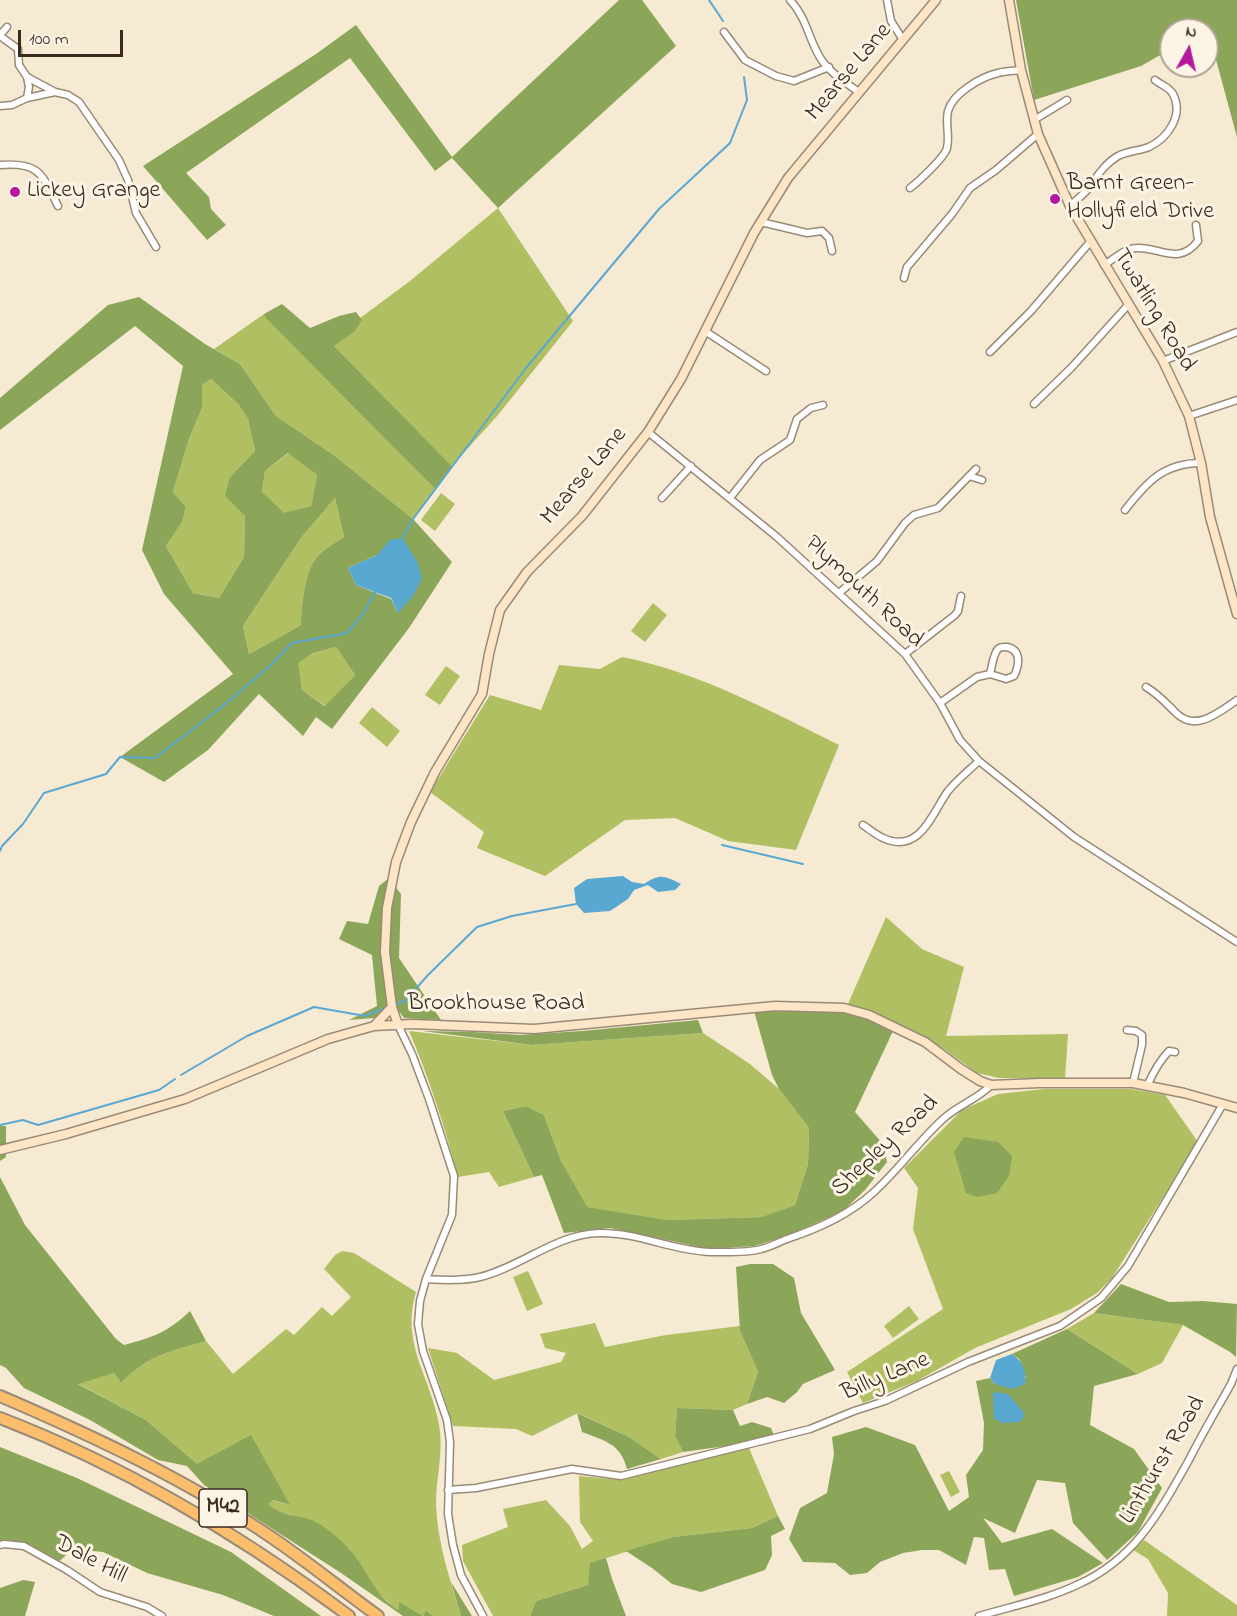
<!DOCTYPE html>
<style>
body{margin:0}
#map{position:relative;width:1237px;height:1616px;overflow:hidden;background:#f7ead3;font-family:"Indie Flower",sans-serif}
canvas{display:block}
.north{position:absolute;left:1159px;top:18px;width:60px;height:60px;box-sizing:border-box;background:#fcf5e5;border:2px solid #afa495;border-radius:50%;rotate:8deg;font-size:16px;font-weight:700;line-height:24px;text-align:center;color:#3b2a1e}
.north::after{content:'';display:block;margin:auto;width:21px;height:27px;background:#b5179e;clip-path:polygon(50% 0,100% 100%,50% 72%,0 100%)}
.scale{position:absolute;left:18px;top:30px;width:105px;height:27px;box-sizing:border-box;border:3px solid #3b2a1e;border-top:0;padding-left:8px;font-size:18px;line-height:21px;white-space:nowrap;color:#3b2a1e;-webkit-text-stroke:4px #fcf5e5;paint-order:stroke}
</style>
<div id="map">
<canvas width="1237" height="1616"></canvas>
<div class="north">N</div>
<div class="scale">100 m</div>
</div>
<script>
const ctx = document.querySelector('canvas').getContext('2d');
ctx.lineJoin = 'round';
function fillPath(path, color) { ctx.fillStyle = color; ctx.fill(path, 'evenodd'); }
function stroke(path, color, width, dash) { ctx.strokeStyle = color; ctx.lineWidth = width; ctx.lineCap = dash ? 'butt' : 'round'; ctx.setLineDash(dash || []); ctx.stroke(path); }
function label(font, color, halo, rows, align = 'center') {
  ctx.font = font + ' "Indie Flower",sans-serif'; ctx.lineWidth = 6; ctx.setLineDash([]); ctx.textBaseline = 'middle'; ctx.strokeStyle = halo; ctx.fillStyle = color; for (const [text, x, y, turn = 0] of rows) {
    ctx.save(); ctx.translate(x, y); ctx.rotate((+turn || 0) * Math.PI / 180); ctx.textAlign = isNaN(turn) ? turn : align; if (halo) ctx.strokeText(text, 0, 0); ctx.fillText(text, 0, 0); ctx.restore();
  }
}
fillPath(new Path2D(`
 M498 208 573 321 498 415 452 466 329 341 410 281Z
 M264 314 435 489 413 519 335 456 276 416 240 364 214 349Z
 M211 379 238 404 248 419 255 451 230 477 245 516 244 557 219 598 193 593 166 546 182 522 186 507 173 492 189 439 202 408V385Z
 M289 453 317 475 311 506 284 514 262 493 265 471Z
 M441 493 455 504 435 531 421 520Z
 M335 498 344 537C335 543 324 549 317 557 305 570 301 607 301 625L249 654 243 626 301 538Z
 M653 603 667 615 645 642 631 631Z
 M336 647 355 675 326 706 302 690 297 663 313 653Z
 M622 657C699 672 770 711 839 745L796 850 728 841 675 818 625 820 545 876 477 848 484 832 430 792 490 695 541 710 559 665 600 669Z
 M446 666 460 676 440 705 425 695Z
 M372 707 400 731 387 747 359 723Z
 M886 917 922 949 964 967 946 1036 1068 1034 1065 1079 999 1078 977 1073 944 1049 908 1028 848 1004Z
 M409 1031 532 1045 703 1033 750 1064 779 1089 809 1128 808 1164 795 1205 761 1217 668 1220 586 1207 561 1161 544 1115 526 1106 503 1111 534 1177 499 1187 489 1172 458 1177C445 1127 429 1078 409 1031Z
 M1044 1089H1131L1165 1095 1198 1142 1112 1278 1097 1293 1071 1309 975 1348 917 1381 863 1403 847 1372 943 1309 913 1229 918 1188 904 1168 962 1110 998 1094Z
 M342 1251 354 1253 416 1292C400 1344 431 1377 439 1425 444 1452 436 1477 436 1504 437 1541 450 1580 461 1616H433L426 1612 423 1616 399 1603 400 1611 392 1606 374 1588 350 1550 316 1522 274 1510 268 1504 272 1500 289 1505 197 1464 146 1420 77 1383 114 1373 121 1383C150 1354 169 1352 206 1341L233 1374 286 1329 294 1335 322 1307 332 1316 351 1297 324 1269 335 1255Z
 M528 1271 543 1304 527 1311 513 1277Z
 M909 1306 919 1319 893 1338 884 1326Z
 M1094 1313 1183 1325 1162 1363 1138 1374 1067 1329Z
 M595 1323 605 1347 666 1335 740 1326V1331L758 1372 747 1404 733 1410 677 1408 675 1436 683 1452 661 1459 629 1437 578 1413 532 1436 516 1429 453 1426 428 1348 457 1353 494 1380 561 1362 566 1353 545 1348 540 1334Z
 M749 1448 778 1516 752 1528 673 1537 591 1563 588 1585 536 1601 530 1616H493L463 1561 462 1545 508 1527 503 1509 546 1500 570 1526 582 1549 593 1541 580 1522 579 1476 621 1480Z
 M949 1471 960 1492 951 1497 940 1475Z
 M1144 1540 1237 1605V1616H1167L1168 1593 1148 1559 1133 1550Z`), '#afbf62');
fillPath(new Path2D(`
 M619 0H642L676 46 498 208 452 158 435 171 350 58 186 173 209 197 211 209 226 225 207 240 143 166 316 54 356 25 452 157Z
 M1016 0H1237V137L1212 45 1207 46V30H1171V52L1164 53 1141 66 1034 100Z
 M139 297 205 344 240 364 276 416 335 456 413 519 452 562 409 628 332 729 316 717 303 736 259 694 208 750 164 782 120 757 233 674 164 594 142 550 183 366 135 326 0 430V398L108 305ZM211 379 238 404 248 419 255 451 230 477 225 496 245 516 244 557 219 598 193 593 166 546 182 522 186 507 173 492 189 439 202 408V385ZM288 453 317 475 311 506 284 513 262 492 265 471ZM335 498 344 537C335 543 324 549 317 557 305 570 301 607 301 625L249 654 243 626 301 538ZM377 555 398 613 391 599 356 585 348 568ZM336 647 355 675 325 706 302 690 298 663 313 653Z
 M282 304 310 328 339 316 356 312 362 320 355 331 334 346 452 466 435 489 266 318 264 314Z
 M389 878 401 894 399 958 441 1020 404 1018 396 1007 391 1008 374 1018 349 1020 377 1006 372 955 339 939 347 921 368 924 379 886Z
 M754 1011 850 1012 894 1029 855 1112 883 1144 887 1162 865 1190 843 1211 784 1237 754 1246 710 1249 610 1228 564 1233 542 1175 534 1177 503 1111 526 1106 544 1115 561 1161 587 1207 668 1220 761 1217 795 1205 808 1164 809 1128 779 1089 772 1075Z
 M698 1020 703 1033 532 1045 422 1031 473 1032 520 1035 582 1031Z
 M0 1126H6V1157L0 1161Z
 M964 1137 998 1142 1012 1156 1009 1176 997 1193 977 1197 966 1193 954 1152Z
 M0 1177 25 1225 116 1339 124 1345C154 1337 168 1332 190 1311L206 1341C169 1352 150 1354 121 1383L114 1373 78 1384 146 1420 197 1464 251 1435 290 1505 273 1500 268 1504C281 1517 301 1514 316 1522 327 1528 341 1540 349 1549 368 1569 374 1597 399 1610V1602L423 1616 426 1611 433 1616H403L341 1573 204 1485 187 1466 158 1460 90 1420 24 1388 6 1368 0 1365Z
 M750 1264H773L794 1278 801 1313 835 1370 803 1384 797 1392 784 1403 767 1397 747 1404 758 1372 740 1331 736 1267Z
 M1121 1284 1169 1302 1203 1301 1237 1304 1236 1357 1230 1352 1183 1325 1094 1313Z
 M1067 1329 1138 1374 1094 1386 1090 1425 1134 1449 1162 1488 1138 1532 1107 1560 1073 1523 1065 1483 1037 1480 1015 1533 983 1518 1002 1543 1052 1529 1103 1563 1078 1577 1014 1596 1005 1569 989 1570 984 1538 974 1537 966 1565 939 1550H922L903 1553 880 1562 867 1573 850 1575 835 1563 803 1562 789 1539 800 1508 827 1493 834 1454 832 1437 866 1427 915 1445 949 1511 969 1497 966 1475 983 1450 984 1423 976 1381 990 1378 995 1384 1026 1378 1019 1359 1012 1354Z
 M677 1408 733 1410 740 1426 752 1422 771 1428 774 1435 747 1443 683 1452 675 1436Z
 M577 1413 629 1437 661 1459 627 1469C620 1443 605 1441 582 1432Z
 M0 1447 77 1478 231 1552 321 1616H274L223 1595 147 1573 103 1552 73 1549 55 1565 24 1546 0 1545Z
 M778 1516 785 1529 771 1536 772 1555 765 1570 701 1592 672 1584 652 1568 626 1551 673 1537 752 1528Z
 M606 1558 612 1579 626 1616H530L536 1601 588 1585 590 1563Z
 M23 1580 35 1582 25 1616H0V1588Z
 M451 1582 472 1616H461Z`), '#8ba658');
fillPath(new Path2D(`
 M391 539H403L417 561 422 578 413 596 398 613 391 598 356 585 348 568 377 555Z
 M623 876 632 882 644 884C660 873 665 876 681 884L675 890 658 892 648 885 634 890 628 899 610 911 584 913 576 904 574 888 587 879Z
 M1012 1354C1022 1361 1027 1371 1025 1384L1012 1389 995 1384 990 1378 996 1360Z
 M993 1392 1008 1394 1024 1413 1023 1419 1019 1422 1003 1423 994 1419Z`), '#58a8d2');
stroke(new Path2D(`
 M709 0 723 21
 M402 539 413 519 526 368 659 209 730 143 747 100 744 77
 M722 845 803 864
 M0 851 2 846 23 824 44 793 106 774 120 757 155 758 224 705 270 666 292 643 347 633 363 614 376 590
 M397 1004 405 1001 428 975 477 927 512 916 576 904
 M181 1075 247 1036 314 1007 365 1016 387 1007
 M0 1125 23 1120 38 1125 159 1090 175 1079`), '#58a8d2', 2);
const street = new Path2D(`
 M790 0C808 19 809 43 823 62 832 74 847 84 859 92
 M887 0 891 21 903 40
 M724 32 745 60 776 76 794 81 829 67
 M0 35 7 27
 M0 36 18 49 19 65 27 77 29 87 27 98
 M27 77 55 92
 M0 106 12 105 27 98 55 92 68 95 79 102 119 160 128 180 136 213 156 247
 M1034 120 1067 100
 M0 165C40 162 42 174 58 206
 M910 188C918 182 945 157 947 148 950 136 945 123 948 111 953 93 981 77 998 73 1006 71 1014 71 1021 70
 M1070 206C1075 201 1082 196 1087 190 1096 178 1104 164 1118 156 1127 151 1139 151 1149 147 1168 138 1184 115 1173 94 1169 87 1161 85 1155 80
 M761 222 807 233 822 231 829 238 832 251
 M1104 265C1114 259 1125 248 1137 248 1160 247 1179 266 1198 241L1196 225
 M904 278 907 267 952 214 970 188 996 170 1038 134
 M705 331 766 371
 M990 352 1031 311 1090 242
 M1163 361 1237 332
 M1034 404 1072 367 1129 304
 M1189 416 1237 400
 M648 432 777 537 905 654 940 703 960 740 979 761 1074 837 1237 942
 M969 476 982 480
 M662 498 691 466
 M730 498 760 460 790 440 797 419 811 408 823 405
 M1125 510C1146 483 1163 463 1201 463
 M839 593 877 561 905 523 914 515 938 508 976 469
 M905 654 955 615 958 611 961 596
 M1146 687C1158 694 1165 702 1175 712 1195 733 1218 713 1237 700
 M940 703 977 677 990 674C992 667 993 654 998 649 1001 646 1004 647 1007 647 1022 650 1019 666 1014 676L1006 679 990 674
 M863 825C869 829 876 835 883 838 920 855 932 813 948 791 957 780 968 771 979 761
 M398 1025 412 1054 429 1099 454 1176 452 1215 426 1279 420 1301 418 1324 423 1351 447 1420 450 1442 448 1514 453 1545 461 1575 483 1616
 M1127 1030 1136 1031 1142 1035V1045L1133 1083
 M1147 1086C1153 1073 1159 1061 1169 1051L1175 1052
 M426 1279C444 1280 462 1281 480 1277 521 1267 556 1234 599 1233 637 1232 673 1251 711 1252 726 1252 747 1253 761 1249 770 1247 779 1242 787 1239 819 1228 849 1215 874 1192 899 1169 919 1141 943 1119 958 1105 978 1099 991 1085
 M448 1490 476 1488 572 1469 621 1476 810 1429 854 1411 885 1401 968 1362 1060 1326 1101 1298 1128 1266 1223 1104
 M0 1545 4 1544 24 1546 67 1570 100 1592 147 1607 162 1616
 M979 1616C1013 1606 1048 1599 1079 1584 1136 1558 1160 1511 1189 1460 1202 1434 1217 1409 1231 1384L1237 1369`);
const secondary = new Path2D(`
 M1009 0 1021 70 1038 134 1070 206 1163 361 1189 416 1201 463 1210 517 1237 614
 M398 1025 392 1007 385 952 387 908 396 862 411 822 435 772 482 694 489 654 500 610 527 572 582 516 648 432 681 379 754 233 788 178 936 0
 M374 1026 392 1007
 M0 1150 66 1134 185 1099 328 1039 374 1026 412 1024 534 1029 775 1006 844 1008 869 1015 925 1042 961 1069 980 1081 991 1085 1040 1083H1133L1184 1093 1237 1108`);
const highway = new Path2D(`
 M0 1396C93 1436 187 1480 271 1537 308 1562 342 1590 378 1616
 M0 1418C125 1466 242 1536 349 1616`);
stroke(street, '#998a78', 9);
stroke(secondary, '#998a78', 11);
stroke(highway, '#998a78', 14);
stroke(street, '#fff', 6);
stroke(secondary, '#fde5c5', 8);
stroke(highway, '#fabe6d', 10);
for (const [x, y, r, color] of [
 [15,192,6,"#b5179e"],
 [1055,199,6,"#b5179e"]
]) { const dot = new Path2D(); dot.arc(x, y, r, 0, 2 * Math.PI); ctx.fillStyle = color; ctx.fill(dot); stroke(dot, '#fcf5e5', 2); }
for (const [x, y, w] of [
 [223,1508,48]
]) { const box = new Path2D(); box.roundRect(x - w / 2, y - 19, w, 38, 4.5); ctx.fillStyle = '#fcf5e5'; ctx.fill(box); stroke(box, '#3b2a1e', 1.5); }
label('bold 22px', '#3b2a1e', null, [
 ["M42",223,1508]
]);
label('24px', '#3b2a1e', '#fcf5e5', [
 ["Mearse Lane",850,73,-50],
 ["Twatling Road",1153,311,59],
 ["Mearse Lane",585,477,-50],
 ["Plymouth Road",863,593,43],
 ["Brookhouse Road",496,1005],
 ["Shepley Road",886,1147,-43],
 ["Billy Lane",886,1378,-23],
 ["Linthurst Road",1164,1461,-59],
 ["Dale Hill",90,1561,28]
]);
label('24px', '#3b2a1e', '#fcf5e5', [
 ["Barnt Green-",1067,185],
 ["Hollyfield Drive",1067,213],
 ["Lickey Grange",27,192]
], 'left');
</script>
